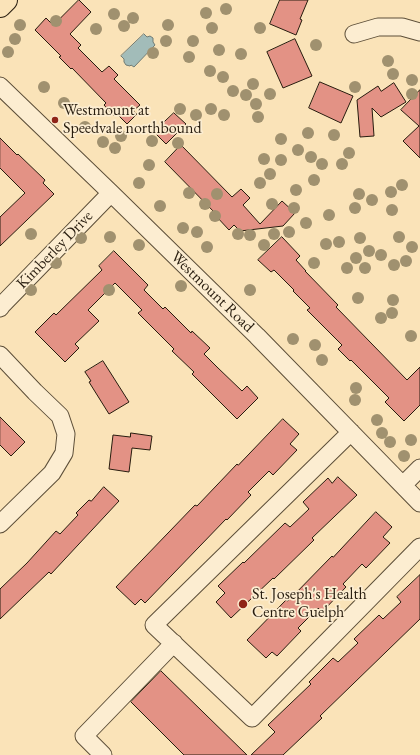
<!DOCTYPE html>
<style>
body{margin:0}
canvas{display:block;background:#fae3b8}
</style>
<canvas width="420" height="755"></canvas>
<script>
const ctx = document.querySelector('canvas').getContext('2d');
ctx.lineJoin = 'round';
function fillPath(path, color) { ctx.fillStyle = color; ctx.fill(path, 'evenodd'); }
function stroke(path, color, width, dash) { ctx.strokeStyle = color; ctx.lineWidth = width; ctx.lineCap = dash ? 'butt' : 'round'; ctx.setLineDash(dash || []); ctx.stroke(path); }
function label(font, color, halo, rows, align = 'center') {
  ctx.font = font + ' "EB Garamond",serif'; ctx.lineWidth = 3.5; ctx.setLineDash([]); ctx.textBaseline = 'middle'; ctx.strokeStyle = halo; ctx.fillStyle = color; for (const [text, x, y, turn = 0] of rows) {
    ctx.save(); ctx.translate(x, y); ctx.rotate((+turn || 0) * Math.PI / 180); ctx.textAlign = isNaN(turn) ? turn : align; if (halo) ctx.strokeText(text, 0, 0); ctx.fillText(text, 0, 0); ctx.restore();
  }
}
const water = new Path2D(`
 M144 34 147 37 150 36 153 38V42L155 45 134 67 131 65 130 66 126 65 124 62V59L121 56Z`);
fillPath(water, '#a2bcb9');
stroke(water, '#717c75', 1);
const building = new Path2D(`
 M79 0 91 12 70 34 81 45 78 48 102 72 109 66 118 75 114 79 140 105 133 111 137 114 127 124 116 113 114 116 104 105 106 103 72 68 71 69 59 57 61 56 35 30 46 18 53 25Z
 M280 0H308L300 19 302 20 296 35 270 24Z
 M295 39 312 76 283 88 267 52Z
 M320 82 353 96 341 123 309 108Z
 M394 83 406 102 381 117 372 108 374 136 360 137 357 100 378 86 381 91Z
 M420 90V158L403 141 419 126 401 110Z
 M174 113 186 124 166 144 154 132Z
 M0 138 17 155 18 154 45 180 43 183 54 194 0 246V217L25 193 0 168Z
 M181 145 232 197 241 189 250 198 243 205 260 224 282 201 295 213 283 226 240 231 234 225 229 230 216 216 217 215 165 162Z
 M282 237 300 256 296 260 306 271H305L338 305 336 307 407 380 420 367V405L404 421 385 402 389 398 351 360 350 361 338 349 342 345 307 310 310 308 293 291 294 290 274 270 271 272 258 260Z
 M114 251 148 285 144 290 163 309 165 307 191 333 192 331 210 348 204 354 217 367 242 391 247 386 258 398 237 419 192 374 194 372 172 351 174 349 138 313 142 310 115 283 88 310 99 321 75 344 79 348 65 362 35 332 54 313 56 315 102 270 99 266Z
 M103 361 129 402 109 414 89 382 91 381 85 372Z
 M0 417 25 442 11 456 0 445Z
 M283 419 299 434 290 444 297 450 273 475 269 471 248 492 251 495 227 520 226 519 145 603 141 599 135 605 116 587 195 505 197 506 237 464 238 465Z
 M131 433 152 436 150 450 132 448 129 472 109 469 113 435 130 437Z
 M338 477 357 495 312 538 314 540 274 579 273 578 231 618 216 602 225 593 218 586 243 562 244 563 285 523 290 527 309 509 303 502 328 478 332 483Z
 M104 487 119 501 51 574 49 572 0 619V589L27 563 56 531 60 534 78 515 76 513 89 500 91 501Z
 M376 512 392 527 383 537 390 543 366 568 362 564 343 584 346 587 322 612 318 608 298 628 301 631 277 656 272 652 266 658 247 640 286 600 288 601 332 556 333 557Z
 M420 575V619L320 716 322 718 283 755H251L275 732 268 725 311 684 309 682 333 658 338 662 358 643 354 639 379 615 383 619 401 602 397 597Z
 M161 671 247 755H184L131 702Z`);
fillPath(building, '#e39285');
stroke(building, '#271c0e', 1);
const minor = new Path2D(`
 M354 34 378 27H402L420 32
 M0 86 111 193 257 336 420 503
 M0 308 2 305 111 193
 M0 355 35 392 60 416 66 434 64 453 52 473 0 524
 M351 432 154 625 252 718 420 547
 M403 485 420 468
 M103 755 84 736 174 643`);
const major = new Path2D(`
 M0 6 6 0`);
stroke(minor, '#5c4e38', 19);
stroke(major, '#271c0e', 24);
stroke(minor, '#fcedd1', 17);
stroke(major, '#fae3b8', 22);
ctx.fillStyle = '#a0916f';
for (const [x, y] of [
 [226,9],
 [206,13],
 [114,14],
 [133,18],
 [56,21],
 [20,25],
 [168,25],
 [124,26],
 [212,28],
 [260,28],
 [96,29],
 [15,39],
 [166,41],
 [193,41],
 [316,45],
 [219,50],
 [8,52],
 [153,53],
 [241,54],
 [189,57],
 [388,61],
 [210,71],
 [393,74],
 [223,77],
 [412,80],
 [253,84],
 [44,87],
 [355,87],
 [233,91],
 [270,94],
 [412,94],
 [246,95],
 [64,103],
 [256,104],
 [180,109],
 [211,109],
 [196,115],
 [224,115],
 [258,117],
 [85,127],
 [308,133],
 [334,135],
 [121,136],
 [281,139],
 [152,141],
 [103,142],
 [178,143],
 [115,148],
 [298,150],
 [349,153],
 [311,157],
 [264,159],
 [281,160],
 [322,164],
 [342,164],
 [149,165],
 [270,174],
 [314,180],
 [139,183],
 [260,183],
 [402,185],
 [296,190],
 [391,192],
 [189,193],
 [217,194],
 [359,194],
 [372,200],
 [205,204],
 [272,204],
 [160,206],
 [294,208],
 [355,208],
 [392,210],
 [329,215],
 [215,216],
 [306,223],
 [183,228],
 [197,232],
 [289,232],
 [31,234],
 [238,234],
 [274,234],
 [250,235],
 [110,237],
 [399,237],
 [81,238],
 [360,238],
 [339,242],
 [326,244],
 [139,245],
 [264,245],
 [207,247],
 [412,247],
 [369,251],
 [381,255],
 [356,258],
 [406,261],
 [56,263],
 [314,263],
 [394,265],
 [347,268],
 [365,268],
 [181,286],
 [31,290],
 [109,290],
 [250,290],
 [358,298],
 [393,300],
 [392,313],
 [381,318],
 [411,336],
 [293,339],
 [315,345],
 [322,360],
 [356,388],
 [355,400],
 [377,420],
 [382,433],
 [411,440],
 [390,442],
 [404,456]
]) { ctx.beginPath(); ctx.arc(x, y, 6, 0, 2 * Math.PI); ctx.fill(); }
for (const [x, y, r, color] of [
 [55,120,4,"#8f2418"],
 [243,604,5,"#8f2418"]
]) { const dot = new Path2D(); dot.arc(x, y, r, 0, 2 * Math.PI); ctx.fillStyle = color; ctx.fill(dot); stroke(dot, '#fcedd1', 1.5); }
label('16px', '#271c0e', '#fcedd1', [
 ["Westmount at",63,111],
 ["Speedvale northbound",63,129],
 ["St. Joseph's Health",252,595],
 ["Centre Guelph",252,613]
], 'left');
label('16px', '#271c0e', '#fcedd1', [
 ["Kimberley Drive",55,250,-46],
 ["Westmount Road",212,292,44]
]);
</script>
